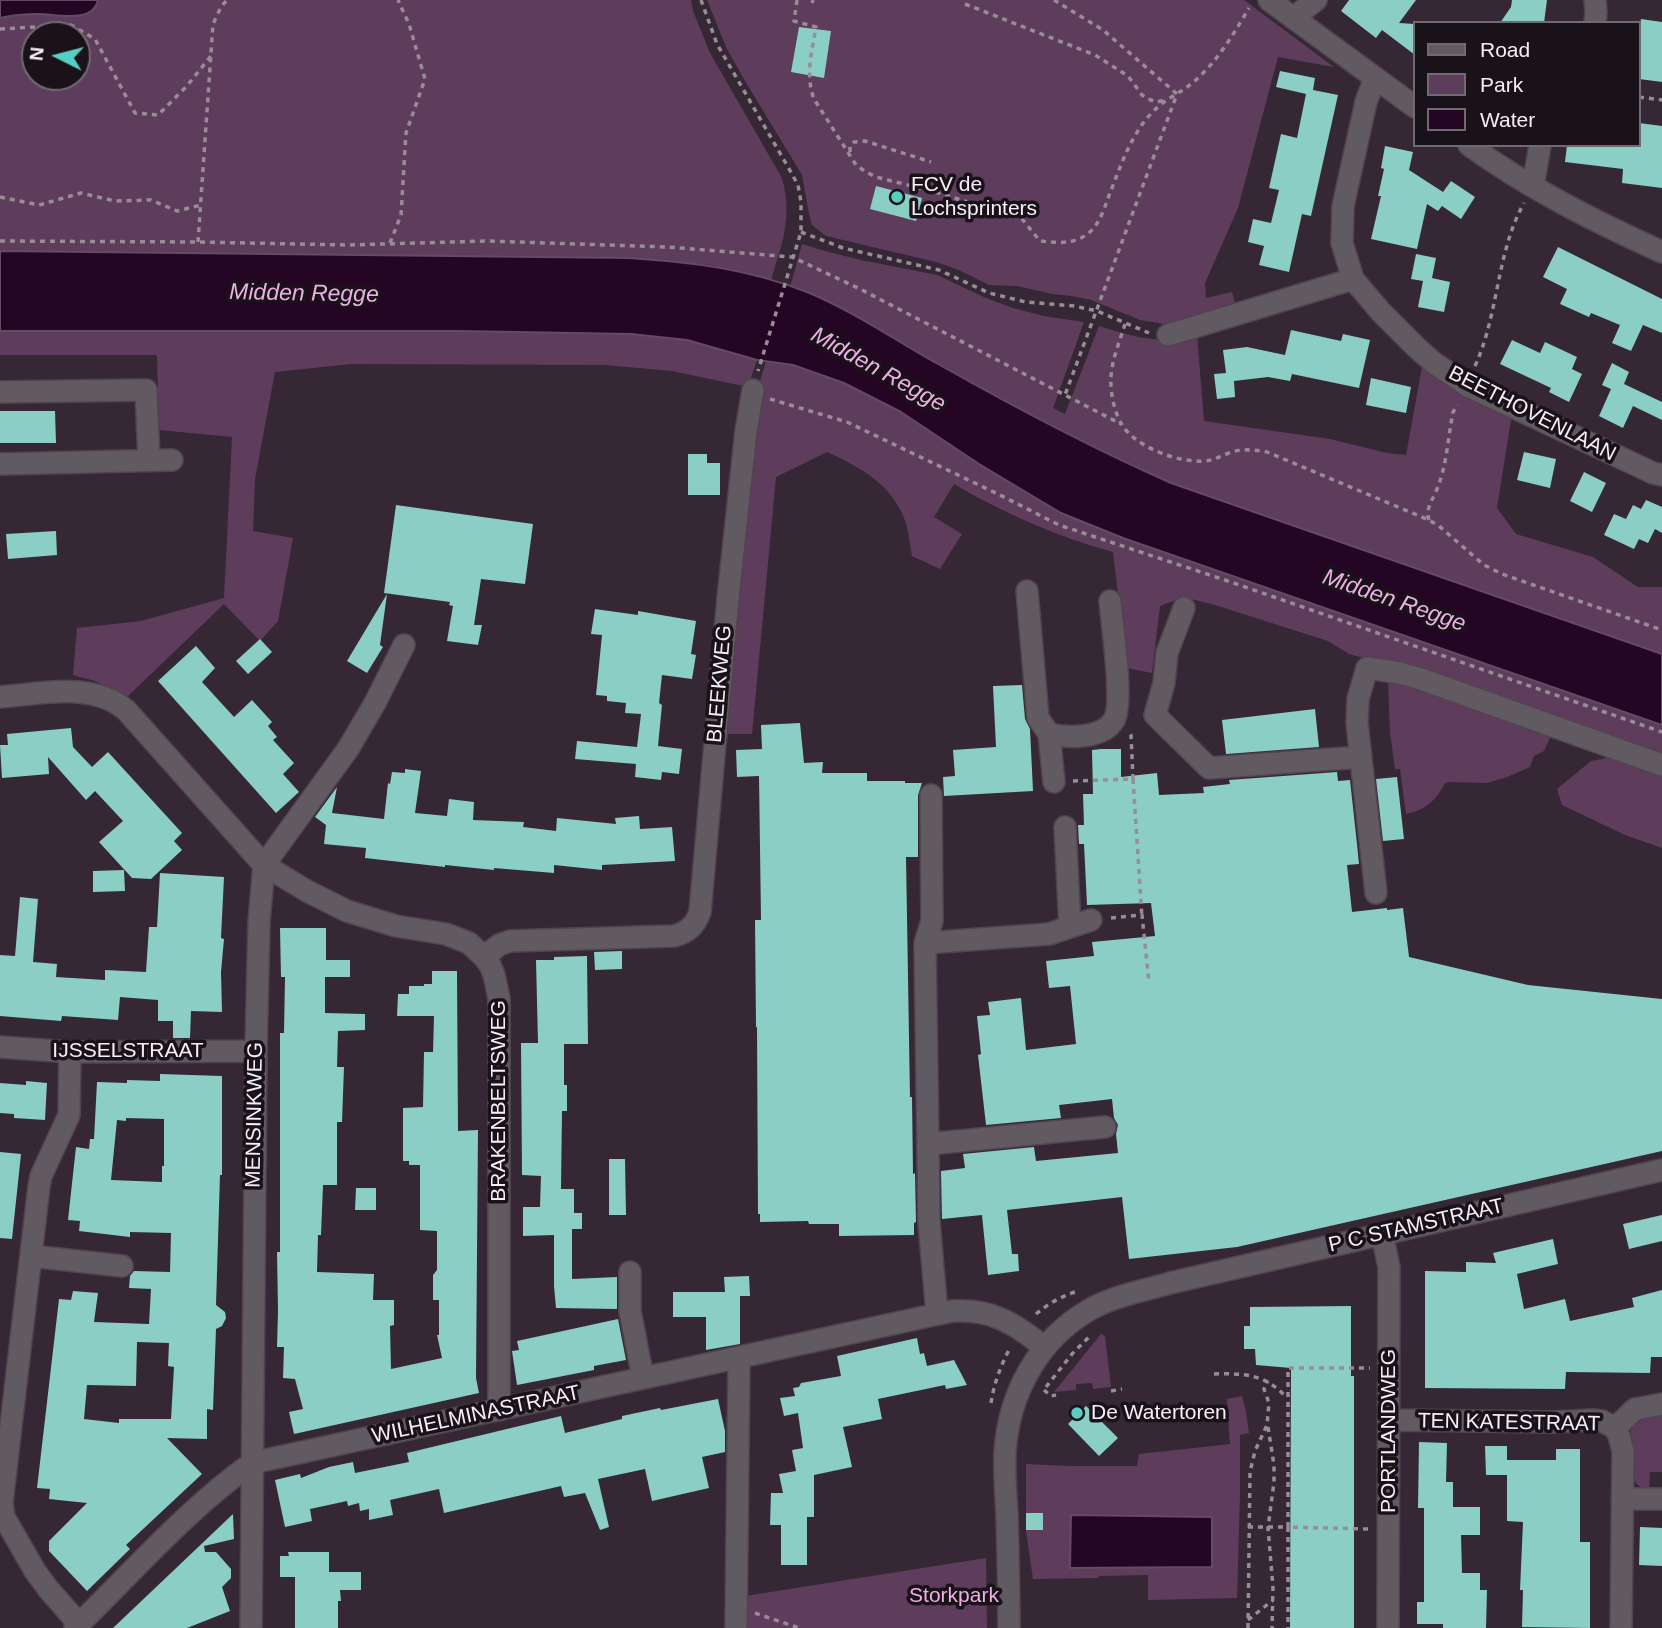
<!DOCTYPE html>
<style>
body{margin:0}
#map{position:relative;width:1662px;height:1628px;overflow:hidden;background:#362734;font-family:Helvetica,sans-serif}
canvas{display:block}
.legend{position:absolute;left:1413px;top:21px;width:228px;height:126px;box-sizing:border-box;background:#191218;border:2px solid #726a71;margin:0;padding:9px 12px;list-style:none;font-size:21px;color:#f7edf6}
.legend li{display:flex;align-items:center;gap:14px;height:35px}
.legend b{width:35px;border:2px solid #726a71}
.north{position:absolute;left:21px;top:21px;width:70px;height:70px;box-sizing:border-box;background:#191218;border:2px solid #726a71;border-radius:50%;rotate:276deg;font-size:19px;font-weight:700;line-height:28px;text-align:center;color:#f7edf6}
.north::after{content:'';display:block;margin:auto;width:24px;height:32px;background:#57cec1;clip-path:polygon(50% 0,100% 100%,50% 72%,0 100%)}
</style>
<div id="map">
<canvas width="1662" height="1628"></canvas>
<ul class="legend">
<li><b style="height:9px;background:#625a61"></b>Road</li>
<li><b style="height:19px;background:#5e3d5c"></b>Park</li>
<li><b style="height:19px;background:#240624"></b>Water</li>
</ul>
<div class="north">N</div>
</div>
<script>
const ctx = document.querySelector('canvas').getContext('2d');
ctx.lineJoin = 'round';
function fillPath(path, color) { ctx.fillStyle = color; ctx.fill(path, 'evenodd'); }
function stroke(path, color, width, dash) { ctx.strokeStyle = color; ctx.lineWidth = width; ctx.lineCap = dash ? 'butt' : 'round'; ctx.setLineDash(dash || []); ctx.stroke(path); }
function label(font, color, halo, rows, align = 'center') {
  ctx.font = font + ' Helvetica,sans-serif'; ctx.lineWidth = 7; ctx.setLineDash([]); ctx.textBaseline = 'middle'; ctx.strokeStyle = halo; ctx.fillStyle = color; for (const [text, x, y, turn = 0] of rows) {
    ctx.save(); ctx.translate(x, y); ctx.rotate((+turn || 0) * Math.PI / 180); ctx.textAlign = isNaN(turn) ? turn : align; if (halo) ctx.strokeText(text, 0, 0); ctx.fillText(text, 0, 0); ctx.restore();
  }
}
fillPath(new Path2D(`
 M98 0H691L693 11 710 53 782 178C793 219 782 242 771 281L711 265 629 258 0 251V18L37 13 72 16 86 14 98 3ZM35 35H77V77H35Z
 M707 0H1244L1334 67 1278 57 1238 208 1205 283 1206 298 1232 292 1236 307 1170 325 1140 320 1091 300 1072 296 1052 294 1017 286 989 285 959 270 936 262 826 236 812 225 809 214 802 175 745 81 726 47Z
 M802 244 825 251 861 260 937 275 986 298 1013 308 1044 316 1084 322 1053 408 1065 414 1099 326C1134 337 1160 345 1197 335L1204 421 1330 439 1387 453 1406 455 1422 367 1462 392 1512 413 1497 508 1516 534 1593 557 1638 587H1662V654L1171 483 1127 464 996 397 864 320 807 292 790 287Z
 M0 331H459L631 334 687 340 757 360 748 387 672 371 605 365 351 364 275 372 255 479 253 531 293 538 278 621 260 641 224 604 127 697 95 681 73 675 77 628 141 621 224 598 232 437 159 430 157 355H0Z
 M766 362 793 365 844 383 901 412 979 464 1061 513 1123 538 1662 725V756L1388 665 1349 654 1328 641 1215 605 1183 597 1160 606 1152 673 1127 668 1113 552C1058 537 1003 513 954 484L934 517 962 534 940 569 912 556C910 546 909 534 906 523 893 485 862 468 827 452L776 477 752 734H724L757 390Z
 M1388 680H1402L1552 733 1544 751 1534 756 1530 767 1507 777 1487 783 1449 782 1445 783C1436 801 1425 810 1406 814L1400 769H1395L1390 733Z
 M1617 756 1662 772V848L1625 835 1562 805 1557 789 1591 761Z
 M1101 1334 1105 1336 1111 1387 1093 1389 1092 1383 1076 1384V1390L1054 1392Z
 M1242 1396 1246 1412 1249 1433 1240 1435V1495L1237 1598 1148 1600V1575L1099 1576 1098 1578 1033 1579 1026 1531V1464L1071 1466H1137L1139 1454 1230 1444 1227 1399ZM1071 1515 1212 1517V1567Z
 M1662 1409V1472H1650L1649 1490C1643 1488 1638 1487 1635 1481 1627 1470 1629 1432 1633 1419Z
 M986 1558 987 1628H744L745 1596Z`), '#5e3d5c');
const water = new Path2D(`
 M0 0H98C93 24 57 14 39 14 26 14 12 15 0 18Z
 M0 251 629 258C692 262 748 269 807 292 853 311 895 340 938 364 1014 407 1091 448 1171 483L1662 654V725L1123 538 1061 513 979 464 901 412 844 383 793 365 757 360 687 340 631 334 459 331H0Z
 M1071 1515 1212 1517V1567L1070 1568Z`);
fillPath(water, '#240624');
stroke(water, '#634b63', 2);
fillPath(new Path2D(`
 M1349 0H1416L1399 23 1415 24V55L1382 30 1376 38 1341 11Z
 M1512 0H1547L1544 23H1500L1511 7Z
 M1641 19 1662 22V82L1639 79V37Z
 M799 27 831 31 824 78 791 72Z
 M1280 71 1315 78 1313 90 1338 95 1311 216 1302 214 1289 272 1259 265 1264 246 1248 242 1253 219 1271 223 1279 190 1269 188 1281 134 1297 138 1306 94 1276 87Z
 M1639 123 1662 126V188L1622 183 1623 169 1565 162 1567 145H1639Z
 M1385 146 1413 152 1409 170 1443 192 1451 181 1475 197 1461 219 1442 206 1438 211 1427 204 1417 249 1371 239 1381 196H1378L1384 169 1381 168Z
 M876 186 922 198 916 221 870 209Z
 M1558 247 1662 299V333L1643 325 1631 351 1612 343 1620 325 1591 313 1589 317 1560 304 1567 289 1543 277Z
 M1416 254 1436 258 1432 278 1450 282 1444 312 1418 307 1423 281 1411 279Z
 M1291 330 1341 341 1343 334 1370 340 1359 388 1292 374 1290 381 1268 377 1234 381 1235 397 1217 399 1214 374 1226 373 1223 350 1247 347 1285 355Z
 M1512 340 1540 353 1545 342 1577 357 1572 369 1582 374 1569 402 1549 392 1551 388 1500 364Z
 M1612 363 1629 372 1624 384 1662 402V420L1633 406 1623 428 1599 416 1611 389 1602 385Z
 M1371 378 1411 387 1406 413 1366 405Z
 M0 411H55L56 443H0Z
 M1524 452 1556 459 1550 488 1517 480Z
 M688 454H707V463H720V495H688Z
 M1584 472 1606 483 1592 512 1570 501Z
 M1646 500 1662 507V533L1655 529 1648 543 1639 539 1634 549 1604 535 1614 514 1626 519 1633 505 1641 509Z
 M396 505 533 524 525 584 481 579 474 625H482L478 645 447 641 453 606 449 605 450 602 384 593Z
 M56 531 57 555 8 559 6 534Z
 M387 594 380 645 383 647 367 673 347 661Z
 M595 609 638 615V611L696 621 691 654 696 655 692 679 662 675 659 703 662 705 658 746 682 749 679 774 662 772 661 780 635 777 636 764 575 759 577 741 637 747 641 714 625 713 626 703 607 701V696L596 695 602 635 591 634Z
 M260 639 272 652 248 674 236 661Z
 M196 646 215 668 202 682 234 717 252 700 272 722 268 726 277 737 273 740 294 763 283 774 299 792 276 813 158 681Z
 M1022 685 1025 719 1030 729 1033 791 944 796 943 777 955 776 953 750 996 747 993 686Z
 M1315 709 1319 747 1226 754 1222 720Z
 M800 723 804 763 823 762 822 773H867V781H905V783H922L918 795V857H906L910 1097H912L913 1174 915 1173 916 1222 914 1223V1235L839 1236V1224H809L808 1221 760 1222V1214H758L757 1027H756L755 920H761L759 776 737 777 736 750 762 749 761 725Z
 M71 728 73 747 92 767 108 752 182 833 174 841 182 850 151 879 132 878 99 842 123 821 95 791 86 800 48 757 49 774 2 778 0 745H8L7 734Z
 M1101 749H1121V777L1157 773 1159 795 1204 793 1203 787 1230 784 1229 780 1337 772 1338 781 1350 780 1357 844 1359 864 1347 865 1352 912 1387 908V910L1403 908 1409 957 1528 985 1662 999V1151L1237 1247 1129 1259 1122 1197 1007 1210 1012 1254H1018L1019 1271 988 1275 982 1215 942 1219 941 1171 965 1168 963 1154 1034 1147 1036 1161 1118 1153 1116 1134 1118 1125 1114 1118 1112 1099 1059 1105 1061 1118 986 1125 978 1055 981 1054 977 1016 990 1015 988 1002 1021 998 1026 1050 1076 1044 1070 986 1049 988 1046 961 1094 956 1092 942 1155 936 1151 903 1087 905 1084 844H1079L1078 825H1084L1083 794H1093L1092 750Z
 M405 769 421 771 415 813 447 816 449 799 474 802 473 820 524 822 523 827 556 831 557 818 616 824 615 818 639 816 640 829 672 827 675 861 602 865V870L554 865V873L494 868V870L445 865V867L365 858 366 848 324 844 326 825 315 817 337 787 332 813 384 819 388 783 390 784 392 772 405 773Z
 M1397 777 1404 839 1383 841 1376 779Z
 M124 870 125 891 93 892V871Z
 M160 873 224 877 221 938 224 939 221 972 222 1012 191 1011 190 1038H173V1021H158V1000L120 997 118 1020 62 1016 61 1021 0 1016V955L15 956 20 897 38 899 33 962 57 964 56 977 105 980V970L146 972 149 927H157Z
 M280 928H326V960H350V977H325V1013L365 1014V1030L338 1031 337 1067H344L342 1122H337V1185H323L321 1235H318L317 1272 374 1274 373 1300H394V1325L390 1326 391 1369 442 1358 437 1335H439V1300H433V1275L437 1270V1231L420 1230V1165H409V1161H403V1108L423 1107 424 1052H433L434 1016H397L398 994H409V986H424V984H432V971H457L458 1131 478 1130 476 1378 479 1393 294 1434 289 1412 303 1409 295 1379 283 1378 284 1347H277L278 1311 277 1252H280V1033H284L285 977H281Z
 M622 951V969L595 970 594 952Z
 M587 956 588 1044H564V1085H567V1111H562L561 1189H574V1213H582V1229H572V1279L617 1277V1309L556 1308 554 1286V1235L523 1236V1207H540L541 1176 522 1175 521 1043H538L536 960H554V957Z
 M160 1074 222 1076V1175H220L216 1305 225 1312 226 1318 222 1326 216 1329 213 1410 207 1409V1439L167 1438 202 1474 126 1545 130 1549 87 1591 49 1551V1541L87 1503 49 1499 50 1489 37 1488 59 1299 71 1300 73 1291 98 1293 94 1322 149 1324 151 1289 129 1288 130 1276 134 1271 170 1272 171 1233 130 1232V1237L79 1231 80 1221 68 1220 76 1147 89 1149 90 1139H94L97 1082 127 1083V1080L160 1081ZM126 1118 164 1119V1166H162V1182L111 1180 117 1120 126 1121ZM137 1342 169 1343 168 1366 174 1367 171 1419H119V1423L84 1419 87 1385 136 1386Z
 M26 1081 47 1083 45 1120 14 1118V1114L0 1113V1083L26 1085Z
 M0 1152 21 1154 12 1239 0 1238Z
 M609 1159H625L626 1215H609Z
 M356 1188H376V1210H355Z
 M1662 1215V1241L1629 1249 1623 1224Z
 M1553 1239 1558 1264 1517 1274 1524 1309 1565 1299 1570 1321 1634 1307 1632 1298 1662 1290V1357H1651L1650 1373 1566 1372 1565 1389 1425 1388V1271L1466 1272V1262L1496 1263 1493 1253Z
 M749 1276 750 1296H740V1344L706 1350V1317H673V1292H725L724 1277Z
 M1351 1306V1376H1354V1628H1290L1291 1368 1256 1365 1255 1349H1244V1326H1250V1307Z
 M618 1319 626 1360 594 1366V1370L517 1385 512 1351 519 1350 517 1341Z
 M917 1338 920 1354 924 1353 927 1366 954 1360 967 1385 946 1389 945 1385 878 1399 882 1419 843 1427 852 1467 814 1475V1517H807V1565H781V1525H770L771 1493H783L779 1474 796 1471 792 1450 803 1448 798 1413 784 1416 780 1398 795 1396 793 1388 799 1387 801 1383 841 1376 837 1356Z
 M718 1399 725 1431V1452L702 1457 709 1488 652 1501 645 1469 598 1479 609 1527 600 1530 585 1493 564 1497 561 1486 444 1513 439 1489 390 1500 393 1515 369 1520V1509L360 1511 359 1503 348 1506 347 1501 310 1509 312 1521 285 1527 275 1480 300 1474 301 1478 329 1467 353 1462 355 1473 409 1462 407 1453 561 1416 565 1433 622 1419V1416L660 1408 661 1410Z
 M1086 1406 1118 1438 1099 1456 1068 1424Z
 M1419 1442 1447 1443 1446 1482H1453V1507H1480V1535H1461L1462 1573H1480V1590H1487L1486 1628H1443V1624H1417V1602H1424V1508H1418Z
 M1485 1446H1507V1469V1460H1556V1449H1580V1542H1590V1628L1522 1627 1523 1590H1520L1523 1522 1507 1521V1475H1486Z
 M1026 1513H1043V1530H1026Z
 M233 1514 234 1539 204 1546 205 1552H216L231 1569V1578L222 1587 230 1611 187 1628H113Z
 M1640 1527 1662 1528V1566L1639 1565Z
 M288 1552H329V1572H361V1590H340L341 1601H338V1628H295V1577H280V1556H289Z`), '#8acec5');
const minor = new Path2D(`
 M1269 0 1415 107
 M1293 18 1316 0
 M1595 23 1596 12 1595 0
 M1375 78 1366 102 1343 206 1342 243 1353 279 1380 311 1417 348 1434 363 1468 386 1653 473 1662 475
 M1469 145C1528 188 1596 222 1662 252
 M1533 186 1540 145
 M1168 335 1353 279
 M0 392 146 390 149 460
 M0 464 172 460
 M1027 591 1038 718 1049 734C1068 738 1103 739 1114 720 1124 703 1112 624 1110 601
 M1184 608 1167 653 1164 683 1155 715 1209 768 1361 757
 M0 697C41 694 92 681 126 710L264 865 307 891 347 911 396 926 446 934 469 943 484 957 490 965 494 975 499 998V1410
 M1049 734 1054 782
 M931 795 932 921 925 943 929 1222 937 1314
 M1065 827 1070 927
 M1376 893 1357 723 1358 699 1367 668 1400 673 1418 678 1662 765
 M925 943 1049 934 1091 920
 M484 957 499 945 510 941 674 936C688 932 695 926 700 912L728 598 746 431 753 390
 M0 1047 70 1052 256 1051
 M70 1052 69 1115 41 1176 39 1186 2 1502 4 1517 35 1571 49 1590 79 1624
 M928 1144 1105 1127
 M1382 1234 1389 1267 1388 1628
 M31 1256 122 1266
 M630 1272V1311L643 1378
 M1389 1420 1555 1422 1593 1420 1602 1421 1615 1428
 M1615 1428 1619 1436 1623 1451 1621 1628
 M1615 1428 1635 1409 1662 1404
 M1622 1499H1662
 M75 1628C133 1572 186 1510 252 1463L952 1311C992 1309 1014 1323 1044 1347
 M251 1628 256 1051 259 922 264 865 348 749 375 703 404 645
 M736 1628 739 1358
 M1009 1628C1009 1591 1008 1553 1007 1516 1006 1495 1004 1473 1005 1452 1009 1393 1038 1340 1089 1310 1113 1296 1143 1291 1170 1283L1662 1170`);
stroke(minor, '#51434f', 24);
stroke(new Path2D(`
 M701 0 717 44 792 174 798 185 801 202V232L758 371
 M797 0 794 21 816 27C812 51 805 75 814 99L856 165 866 172 876 177 932 191 1022 219 1040 241C1059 243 1076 245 1091 231 1101 221 1105 206 1110 193 1118 173 1125 152 1136 134 1144 120 1155 108 1168 99 1176 94 1184 90 1191 84 1216 64 1233 35 1249 8
 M1054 0 1103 30 1177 94 1065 395
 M812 3 813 0
 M965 4 1095 55 1128 76 1142 95 1148 99 1157 102 1164 100
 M0 29 71 25 95 39 135 113 158 115 186 87 211 56
 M1639 97 1662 100
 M850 152V147L854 142 865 141 931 162
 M0 197 39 205 81 193 115 201 151 200 177 211 201 205
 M801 232 843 248 939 270 989 293 1026 302 1074 306 1097 311 1149 333
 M0 241 198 242 348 245 488 241 668 247 792 257 860 289 1121 424
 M198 242 213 24 221 7 227 0
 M390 243 401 215 406 133 425 79 409 24 398 0
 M1125 324C1120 341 1112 359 1111 377 1110 391 1114 412 1122 425 1136 447 1178 463 1204 461 1213 461 1220 456 1229 453 1241 448 1255 450 1267 452L1429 520 1439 526 1484 565 1502 574 1662 630
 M1475 366C1499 314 1496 253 1524 203
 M770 399 847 422 1000 495 1059 525 1225 580 1662 732
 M1429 520C1425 508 1433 500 1437 489 1447 465 1448 437 1453 412L1458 405
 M1133 779 1142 918
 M1073 781 1133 779 1131 735 1129 731
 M1111 918 1142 915 1149 983
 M1036 1314C1049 1303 1062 1296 1078 1291
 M1214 1374C1244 1373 1265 1374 1286 1397
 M1046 1387 1072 1354 1089 1337
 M1044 1390 1051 1396 1056 1395
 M1111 1391 1122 1389
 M991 1403C994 1383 1001 1365 1010 1348
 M1268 1427 1274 1465V1482L1268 1528 1273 1587 1272 1628
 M1248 1527H1288V1628
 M1368 1529 1288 1527V1368H1370
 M755 1613 799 1628
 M1248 1620 1273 1600
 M1248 1628 1250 1472 1255 1451 1267 1425 1269 1403 1264 1389 1268 1381`), '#998c97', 3.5, [5, 5]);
stroke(minor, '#625a61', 21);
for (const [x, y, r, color] of [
 [897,197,7,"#57cec1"],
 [1077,1413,7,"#57cec1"]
]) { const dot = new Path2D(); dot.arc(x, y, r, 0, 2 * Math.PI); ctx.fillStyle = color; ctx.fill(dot); stroke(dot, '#191218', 2.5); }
label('21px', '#f7edf6', '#191218', [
 ["FCV de",911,185],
 ["Lochsprinters",911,209],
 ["De Watertoren",1091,1413]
], 'left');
label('21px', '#f7edf6', '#191218', [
 ["BEETHOVENLAAN",1532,414,27],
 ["BLEEKWEG",720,684,-85],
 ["IJSSELSTRAAT",128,1051],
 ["BRAKENBELTSWEG",499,1101,-90],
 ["MENSINKWEG",255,1115,-89],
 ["P C STAMSTRAAT",1416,1226,-13],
 ["WILHELMINASTRAAT",476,1415,-12],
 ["TEN KATESTRAAT",1509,1423,1],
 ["PORTLANDWEG",1389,1431,-90]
]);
label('21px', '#ecb0e7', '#191218', [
 ["Storkpark",954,1596]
]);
label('italic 23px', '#ecb0e7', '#191218', [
 ["Midden Regge",304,294,1],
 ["Midden Regge",878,370,29],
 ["Midden Regge",1394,601,19]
]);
</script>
